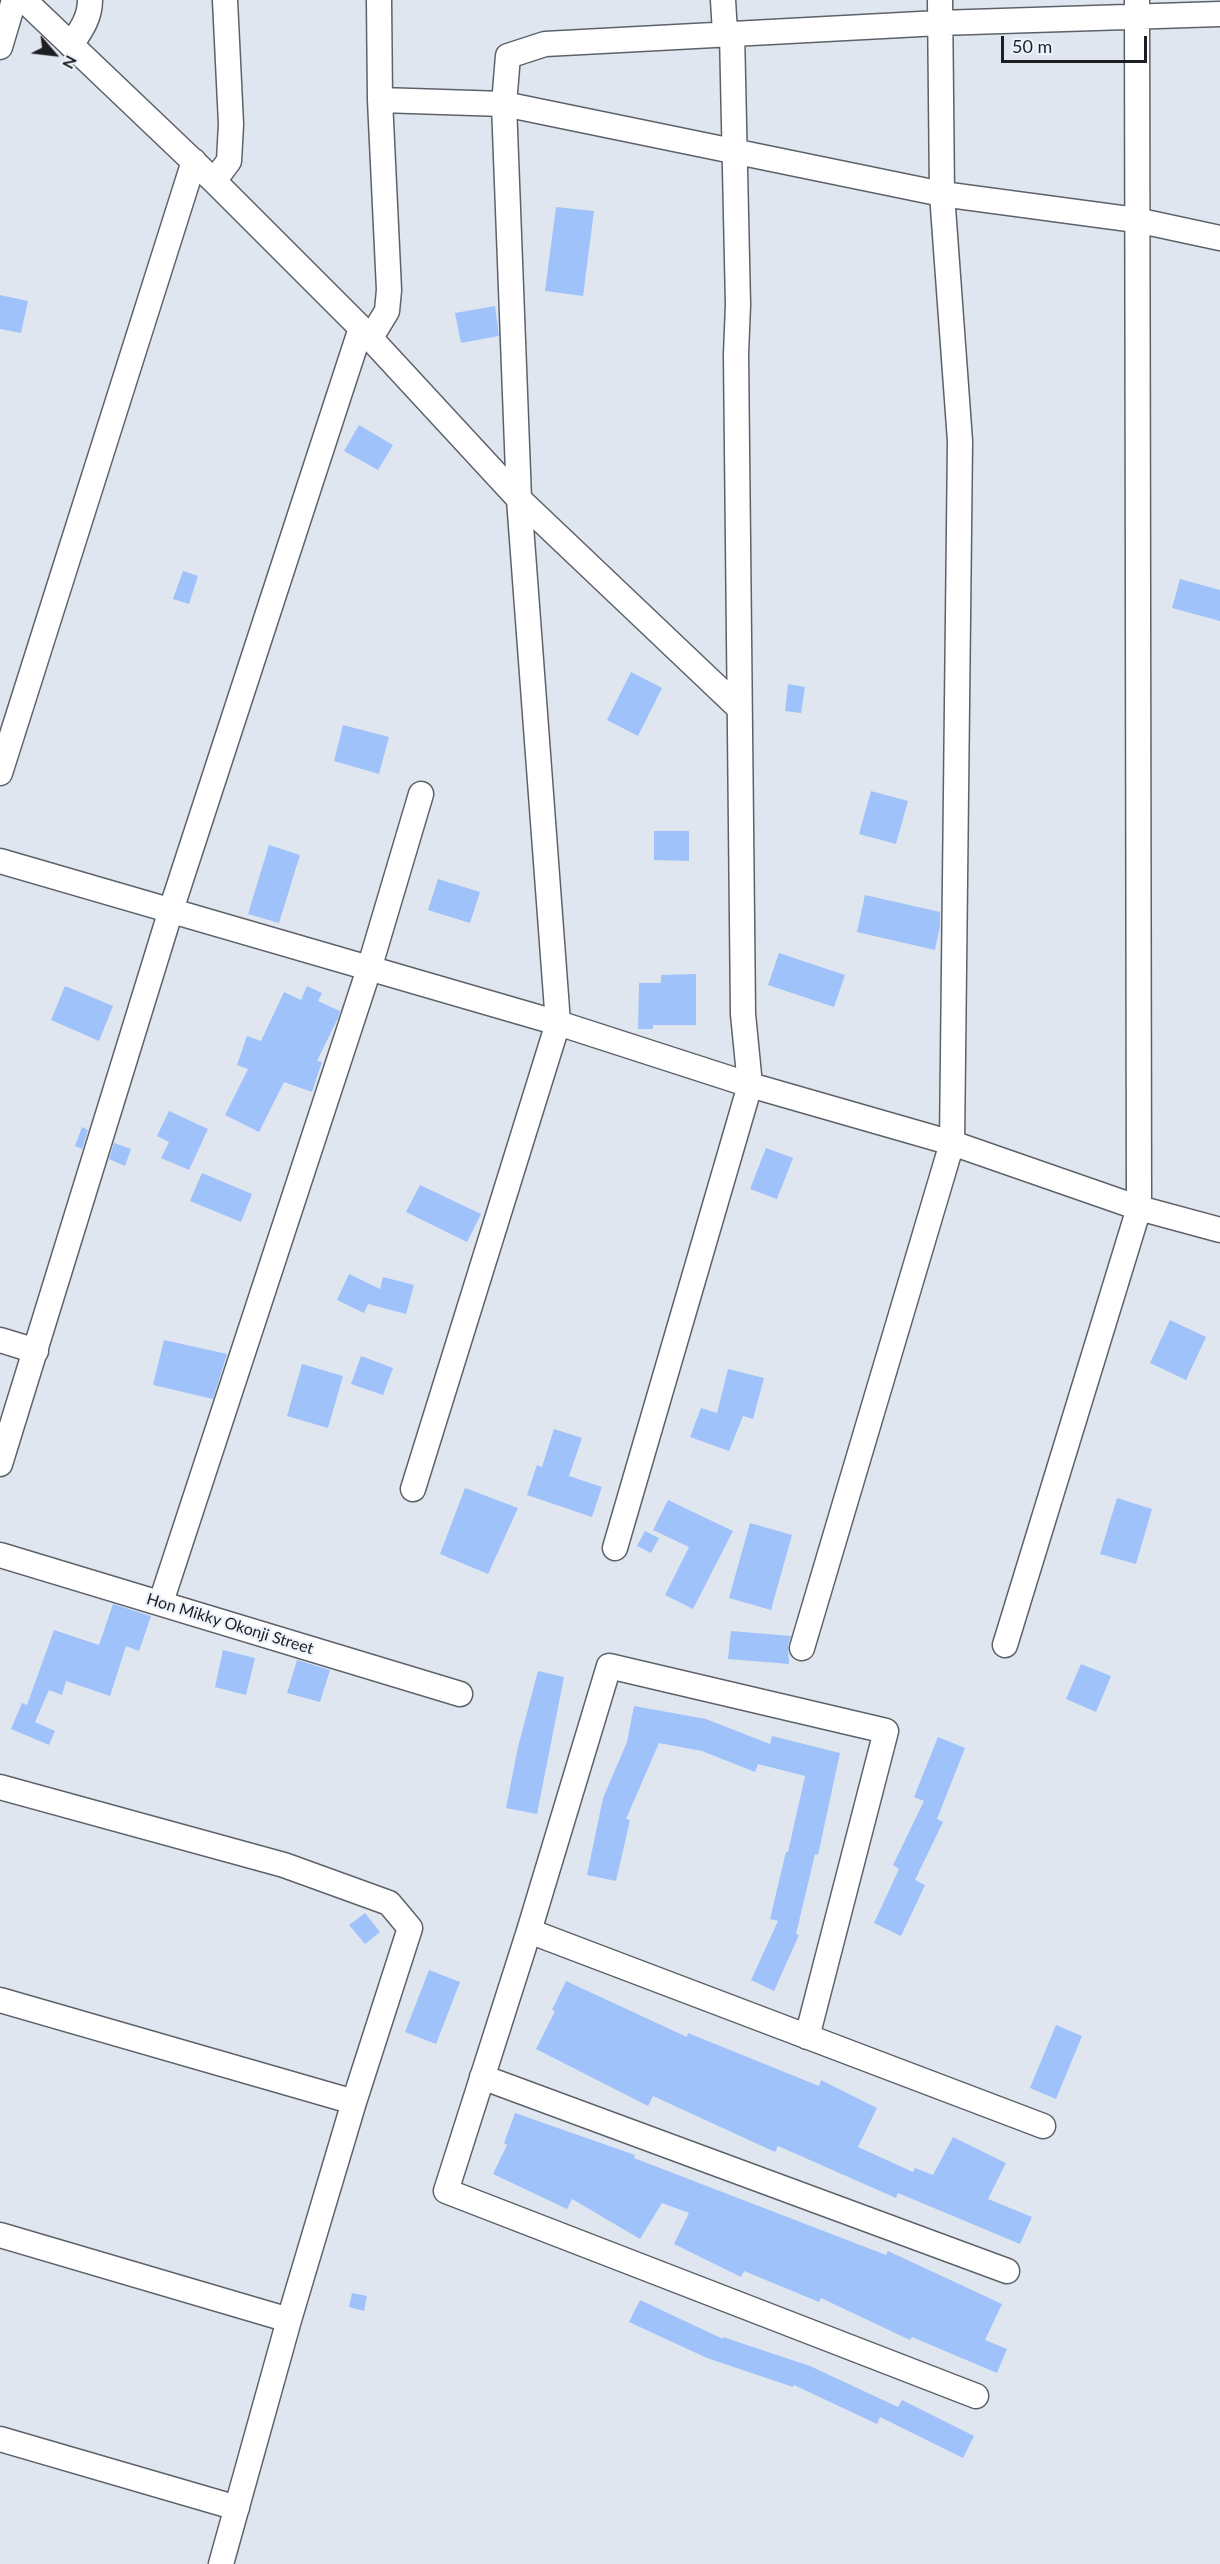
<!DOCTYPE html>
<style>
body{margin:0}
#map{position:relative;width:1220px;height:2564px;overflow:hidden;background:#e0e6ef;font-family:Lato,sans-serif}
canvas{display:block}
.north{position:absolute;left:24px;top:24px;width:60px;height:60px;-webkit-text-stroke:4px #edf3fc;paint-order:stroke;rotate:118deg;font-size:16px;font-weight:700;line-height:24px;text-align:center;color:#1c1e21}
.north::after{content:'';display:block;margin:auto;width:21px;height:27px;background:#1c1e21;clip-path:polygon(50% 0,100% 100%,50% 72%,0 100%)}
.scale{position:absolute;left:1001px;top:36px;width:146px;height:27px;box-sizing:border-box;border:3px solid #1c1e21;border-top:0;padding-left:8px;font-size:18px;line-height:21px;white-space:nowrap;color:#1c1e21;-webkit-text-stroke:4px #edf3fc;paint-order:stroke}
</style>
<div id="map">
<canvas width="1220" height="2564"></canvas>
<div class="north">N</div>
<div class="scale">50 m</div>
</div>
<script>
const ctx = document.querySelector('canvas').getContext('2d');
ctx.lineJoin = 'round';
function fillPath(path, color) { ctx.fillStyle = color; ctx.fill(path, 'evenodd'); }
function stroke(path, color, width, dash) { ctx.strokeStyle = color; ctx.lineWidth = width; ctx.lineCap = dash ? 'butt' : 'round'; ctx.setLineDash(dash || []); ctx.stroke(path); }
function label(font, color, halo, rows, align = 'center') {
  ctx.font = font + ' Lato,sans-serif'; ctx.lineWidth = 4.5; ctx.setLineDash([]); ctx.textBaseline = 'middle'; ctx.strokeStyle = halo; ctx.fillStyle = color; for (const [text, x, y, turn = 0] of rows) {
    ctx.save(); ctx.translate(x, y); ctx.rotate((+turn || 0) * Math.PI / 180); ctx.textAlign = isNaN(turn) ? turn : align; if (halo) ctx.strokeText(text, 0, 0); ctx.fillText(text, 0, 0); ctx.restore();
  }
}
fillPath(new Path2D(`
 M556 207 594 211 583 296 545 291Z
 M0 295 28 301 21 333 0 329Z
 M495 306 499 336 461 343 455 313Z
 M359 425 393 445 378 470 344 451Z
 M183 571 198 576 189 604 173 599Z
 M1180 579 1220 590V621L1172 608Z
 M631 672 662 688 638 736 607 720Z
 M788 684 805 687 801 713 785 711Z
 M343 725 389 737 379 774 334 761Z
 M871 791 908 801 896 844 859 834Z
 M654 831H689V861L654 860Z
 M269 845 300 855 279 923 248 914Z
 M438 879 480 892 470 923 428 910Z
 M865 895 940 912V926L935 950 857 932Z
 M779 953 845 975 834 1007 768 985Z
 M696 974V1025H653V1029H638L639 983H661V975Z
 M65 986 113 1006 99 1041 51 1020Z
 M307 986 322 993 318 1001 340 1011 338 1018 317 1061 322 1062 312 1092 284 1082 259 1132 225 1115 248 1069 237 1065 247 1036 261 1041 284 992 301 1000Z
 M169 1111 208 1129 189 1170 161 1158 169 1142 157 1136Z
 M82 1127 88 1130 82 1149 75 1146Z
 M114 1143 131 1149 125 1166 109 1159Z
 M766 1148 793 1158 777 1199 750 1189Z
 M202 1173 252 1194 241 1222 190 1201Z
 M420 1185 481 1214 467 1242 406 1212Z
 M349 1274 380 1289 383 1277 414 1285 406 1314 368 1304 364 1313 337 1300Z
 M1170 1320 1206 1337 1186 1380 1150 1363Z
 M164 1340 227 1354 213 1399 153 1385Z
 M361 1356 393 1368 383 1395 351 1384Z
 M302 1364 343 1376 328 1428 287 1416Z
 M728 1369 764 1378 753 1419 743 1416 729 1451 690 1437 701 1408 717 1413Z
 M554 1429 582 1438 569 1476 602 1487 592 1517 527 1495 537 1465 542 1467Z
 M465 1488 518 1508 488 1574 440 1554Z
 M1117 1498 1152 1509 1136 1564 1100 1554Z
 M668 1500 733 1531 693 1609 665 1595 689 1547 653 1530Z
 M750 1523 792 1535 771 1610 729 1598Z
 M645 1531 659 1538 651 1553 637 1546Z
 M113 1604 151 1616 139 1651 126 1646 110 1696 66 1681 62 1695 49 1690 35 1722 55 1731 49 1745 11 1729 22 1703 27 1705 54 1630 99 1645Z
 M731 1631 791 1636 788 1645 789 1664 728 1659Z
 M223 1650 255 1658 246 1695 215 1687Z
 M297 1660 330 1670 320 1702 287 1693Z
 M1081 1664 1111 1676 1096 1712 1066 1699Z
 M538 1671 564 1677 537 1814 506 1808 518 1747Z
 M634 1706 706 1719 770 1744 772 1736 840 1753 818 1855 815 1854 796 1934 799 1935 774 1991 751 1980 778 1921 770 1919 786 1852H788L805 1776 758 1764 755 1772 702 1751 659 1743 626 1819 630 1820 616 1881 587 1875 603 1798 627 1742Z
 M938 1737 965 1748 937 1819 943 1822 915 1880 925 1885 901 1936 874 1923 899 1869 893 1865 924 1801 914 1797Z
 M365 1913 380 1932 365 1944 349 1925Z
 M429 1970 460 1982 436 2044 405 2032Z
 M566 1981 687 2037 688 2033 819 2086 821 2080 877 2108 858 2147 913 2172 915 2168 933 2175 953 2137 1006 2163 988 2199 1032 2217 1020 2244 898 2193 896 2198 778 2146 775 2152 653 2096 648 2106 536 2049 555 2011 552 2010Z
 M1056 2025 1082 2036 1056 2099 1030 2088Z
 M515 2113 635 2155 634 2158 886 2255 888 2251 1002 2304 985 2340 1007 2349 997 2373 912 2337 910 2340 821 2298 819 2302 744 2271 741 2277 674 2244 689 2213 662 2203 640 2239 572 2199 567 2209 493 2174 507 2145 504 2143Z
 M352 2293 367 2296 364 2311 349 2307Z
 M640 2300 723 2339V2337L810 2366 898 2407 902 2400 974 2436 963 2458 880 2417 877 2424 794 2385 793 2387 707 2358 629 2322Z`), '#9fc2fa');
const minor = new Path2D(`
 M24 0 214 181 361 328 519 499 738 707
 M723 0 725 33
 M71 45C81 30 90 18 90 0
 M0 47 14 0
 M380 100 504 104 942 194 1136 220 1220 238
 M214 181 229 161 231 124 225 0
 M370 339 387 311 389 290 380 100 379 0
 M0 773 194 161
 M0 861 558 1023 750 1085 952 1143 1139 1208 1220 1230
 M0 1340 36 1351
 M0 1464 171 910 361 328
 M413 1489 558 1023 519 499 504 104 508 56 545 44 939 23 1220 14
 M615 1548 750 1085 743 1014 736 354 738 305 732 33
 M0 1555 460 1694
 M161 1602 369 969 421 794
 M1005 1645 1139 1208 1137 0
 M802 1648 952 1143 960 441 942 194 940 0
 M0 1787 284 1865 389 1903 410 1928 354 2102 289 2320 221 2564
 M529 1931 1043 2126
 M0 2000 354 2102
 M807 2037 886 1731 609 1666 529 1931 446 2191 976 2396
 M482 2077 1007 2271
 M0 2235 289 2320
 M0 2439 237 2508`);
stroke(minor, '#5d626a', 27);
stroke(minor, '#fff', 24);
label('16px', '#1c1e21', '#edf3fc', [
 ["Hon Mikky Okonji Street",230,1624,17]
]);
</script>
